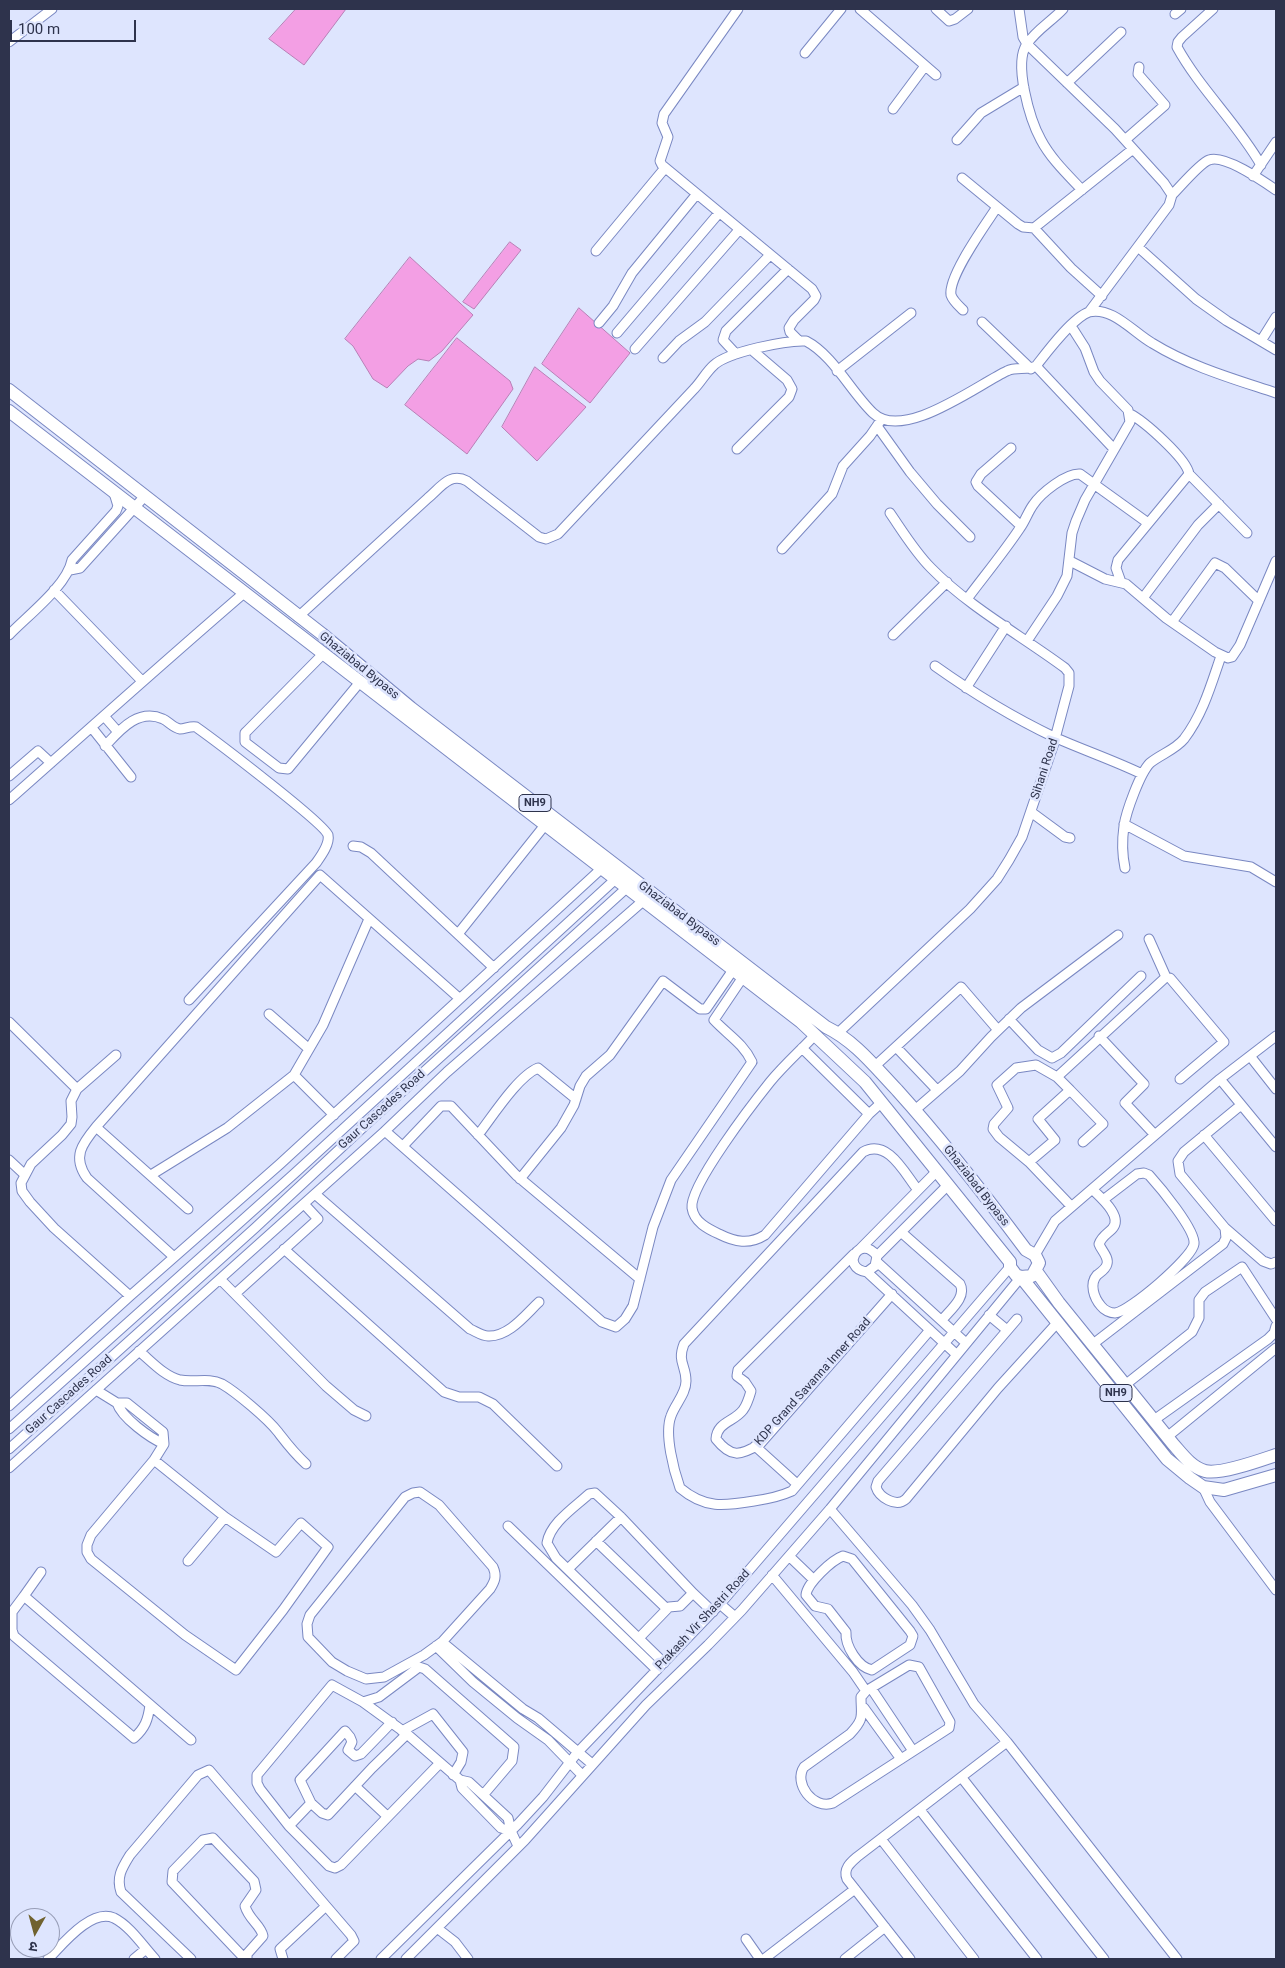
<!DOCTYPE html>
<meta charset="utf-8">
<style>
body{margin:0}
#map{position:relative;width:1285px;height:1968px;overflow:hidden;background:#dee5fe;font-family:Roboto,"Noto Sans Devanagari",sans-serif}
canvas{display:block}
.frame{position:absolute;inset:0;border:10px solid #2e334c;pointer-events:none}
.north{position:absolute;left:10px;top:1908px;width:50px;height:50px;box-sizing:border-box;background:#dee5fe;border:1px solid #989eb7;border-radius:50%;rotate:187deg;font-size:14px;font-weight:700;line-height:20px;text-align:center;color:#2e334c}
.north::after{content:'';display:block;margin:auto;width:18px;height:22px;background:#70622f;clip-path:polygon(50% 0,100% 100%,50% 72%,0 100%)}
.scale{position:absolute;left:10px;top:20px;width:126px;height:22px;box-sizing:border-box;border:2px solid #2e334c;border-top:0;padding-left:6px;font-size:15px;line-height:18px;white-space:nowrap;color:#2e334c;-webkit-text-stroke:4px #dee5fe;paint-order:stroke}
</style>
<div id="map">
<canvas width="1285" height="1968"></canvas>
<div class="frame"></div>
<div class="north">उ</div>
<div class="scale">100 m</div>
</div>
<script>
const ctx = document.querySelector('canvas').getContext('2d');
ctx.lineJoin = 'round';
function fillPath(path, color) { ctx.fillStyle = color; ctx.fill(path, 'evenodd'); }
function stroke(path, color, width, dash) { ctx.strokeStyle = color; ctx.lineWidth = width; ctx.lineCap = dash ? 'butt' : 'round'; ctx.setLineDash(dash || []); ctx.stroke(path); }
function label(font, color, halo, rows, align = 'center') {
  ctx.font = font + ' Roboto,sans-serif'; ctx.lineWidth = 5; ctx.setLineDash([]); ctx.textBaseline = 'middle'; ctx.strokeStyle = halo; ctx.fillStyle = color; for (const [text, x, y, turn = 0] of rows) {
    ctx.save(); ctx.translate(x, y); ctx.rotate((+turn || 0) * Math.PI / 180); ctx.textAlign = isNaN(turn) ? turn : align; if (halo) ctx.strokeText(text, 0, 0); ctx.fillText(text, 0, 0); ctx.restore();
  }
}
const water = new Path2D(`
 M296 9H346L304 65 269 39Z
 M510 242 521 250 474 309 463 302Z
 M410 257 473 315 442 351 429 361 418 359 408 366 387 388 373 379 353 346 345 339Z
 M579 308 630 353 590 403 542 364Z
 M457 338 510 381 513 389 467 454 405 405Z
 M535 367 586 407 537 461 502 427Z`);
fillPath(water, '#f39fe4');
stroke(water, '#b87fb6', 1);
const minor = new Path2D(`
 M738 9 664 114 662 123 668 137 660 161 662 165 812 289 816 296 814 300 794 320 789 328 790 332 799 341
 M860 9 936 75
 M936 9 949 21 955 19 968 9
 M1019 9 1023 37 1027 44 1115 129 1164 183 1172 195 1169 205 1089 312
 M1063 9C1052 21 1036 30 1027 44 1013 63 1030 120 1041 140 1051 159 1068 175 1082 190
 M1213 9 1182 37 1178 42 1177 47C1200 89 1237 123 1261 165
 M1175 14 1181 9
 M9 42 52 9
 M805 53 841 9
 M1067 83 1121 32
 M893 109 925 66
 M957 140 981 113 1024 87
 M1125 140 1165 105 1138 74 1139 67
 M1253 176 1276 142
 M962 178 1018 224 1023 227 1034 228 1133 149
 M1172 195C1180 187 1200 163 1209 160 1224 154 1263 181 1276 190
 M1034 228 1071 268 1102 296
 M1138 247 1196 299 1227 321 1276 350
 M596 251 665 168
 M963 310C959 306 953 301 951 295 948 276 986 224 997 207
 M982 322 1031 369
 M599 323 613 306 632 273 696 195
 M617 333 719 213
 M1261 341 1276 317
 M635 349 739 230
 M736 354 723 340 726 331 788 269
 M663 358 679 341 705 322 770 255
 M1036 366 1114 449
 M837 371 911 313
 M877 426 910 472 937 504 970 537
 M1011 448 981 474 976 482 978 486 1021 526
 M737 449 789 397 792 389 787 380 752 350
 M1189 474 1247 533
 M782 549 832 494 843 466 870 436 881 420
 M1070 561 1105 579 1126 584 1166 618 1215 652 1228 658 1232 657 1240 645 1276 561
 M70 570 80 568 144 497
 M1121 582 1116 568 1118 560 1189 474C1187 459 1144 421 1130 414
 M54 590 142 681
 M1143 598 1198 525 1219 504
 M967 599C985 575 1004 552 1020 528 1025 521 1028 512 1033 505 1041 493 1066 473 1080 474L1148 523
 M298 617 428 498C441 487 450 472 467 481L539 537 546 539 558 534 694 389C701 382 706 372 714 365 728 352 786 340 806 341 833 355 851 392 873 413 903 442 977 385 1007 371 1016 366 1027 371 1036 366 1047 352 1072 318 1089 312 1112 306 1134 333 1152 343 1191 367 1234 379 1276 393
 M1172 622 1215 563 1225 568 1259 601
 M9 635C27 616 67 586 72 560L116 511 118 506 114 493
 M893 635 947 582
 M1027 641 1057 596 1067 576 1072 533 1076 521 1085 500 1130 422 1128 410 1100 381 1094 372 1085 348 1071 326
 M323 654 248 730 245 733V742L279 768 288 769 360 682
 M935 666C973 693 1012 717 1054 737 1083 750 1113 760 1142 774
 M966 688 1006 626
 M104 716 118 732
 M92 728 131 777
 M105 746C120 730 138 708 163 719 168 721 173 728 180 729 185 729 190 726 196 727 213 739 324 823 328 835 330 844 321 856 316 863L189 1000
 M9 776 38 751 51 763
 M9 800C87 731 165 661 244 593
 M1031 812 1065 837 1070 838
 M1124 824 1184 856 1251 867 1276 882
 M353 846 361 847 371 853 494 968
 M1125 868C1122 854 1122 840 1124 826 1126 812 1140 773 1150 763 1161 754 1175 750 1184 739 1203 714 1211 685 1221 656
 M458 934 545 825
 M1149 939 1166 977
 M269 1014 309 1049
 M1009 1019 1038 1050 1052 1058 1061 1053 1141 976
 M9 1022 77 1089
 M838 1033 970 909 997 879 1009 860 1022 837 1053 746 1069 686V673L1065 668C1022 636 969 607 931 568 915 552 903 532 890 513
 M815 1035C800 1051 784 1065 770 1082 754 1102 689 1186 692 1208 694 1222 708 1229 719 1234 735 1242 749 1245 765 1235L869 1114 881 1103
 M1099 1036 1144 1084 1125 1103 1155 1135
 M896 1047 937 1090
 M802 1048 869 1114
 M116 1055 77 1089 71 1101 72 1117 71 1124 62 1135 31 1164 21 1183 22 1191 30 1202 54 1228 130 1296
 M1250 1056 1276 1089
 M875 1066 961 987 998 1030
 M294 1075 323 1025 369 919
 M1220 1079 1276 1147
 M1070 1090 1103 1124 1083 1142
 M915 1110 960 1071 991 1037 1021 1008 1118 935
 M96 1127 188 1209
 M385 1131 602 1322 616 1327 625 1319 633 1306 653 1227 671 1180 752 1062C743 1043 728 1035 714 1020L743 977
 M478 1135C492 1117 518 1076 538 1068L576 1099
 M1204 1135 1276 1221
 M403 1146 441 1106H451L516 1175 640 1279
 M9 1160 24 1174
 M1029 1162 1055 1140 1038 1119 1070 1090 1057 1077
 M151 1175 227 1128 294 1075 334 1115
 M520 1179 561 1128 574 1105 580 1086 586 1076 610 1055 663 981 700 1009H706L733 970
 M1092 1189C1100 1197 1124 1217 1112 1229 1107 1234 1102 1236 1099 1244 1101 1250 1109 1257 1107 1264 1106 1269 1101 1272 1097 1275 1089 1284 1094 1298 1101 1306 1104 1310 1110 1313 1115 1313 1129 1312 1192 1258 1194 1244 1196 1230 1159 1186 1149 1175L1144 1173 1137 1174 1103 1200
 M918 1190C905 1174 888 1138 863 1152L684 1344C677 1362 686 1365 686 1381 686 1394 675 1404 671 1416 664 1434 674 1471 680 1488 705 1509 724 1506 754 1501 768 1499 779 1497 792 1491L930 1330
 M315 1194 470 1329C475 1331 482 1336 488 1336 509 1337 526 1314 539 1302
 M1071 1206 1029 1162 999 1137 993 1129 994 1124 1008 1108 997 1085 1016 1068 1036 1065 1057 1077 1166 977 1170 978 1224 1042 1180 1079
 M1225 1228 1263 1261 1271 1264 1276 1262
 M901 1232 960 1284C967 1297 950 1310 942 1320
 M284 1249 444 1392 459 1397H479L493 1404 557 1466
 M860 1249 937 1171
 M854 1254 738 1370 737 1376 745 1382 751 1391C749 1398 747 1405 743 1410 734 1422 717 1422 716 1439 731 1458 740 1456 760 1444L892 1294
 M1035 1255 1055 1221 1220 1079 1276 1036
 M877 1256 948 1185
 M174 1257 87 1178C72 1157 82 1144 96 1127L320 875 459 998
 M877 1262 966 1343
 M867 1272 875 1266 877 1256C860 1233 839 1268 867 1272L956 1354
 M220 1279 326 1386 354 1410 366 1416
 M235 1294 318 1219 304 1204
 M989 1315 1007 1330
 M1017 1319 878 1481 876 1487C879 1497 896 1508 906 1499L998 1388 1058 1322
 M1093 1344 1223 1244 1226 1238 1225 1228 1180 1174 1178 1161 1184 1152 1241 1105
 M139 1351C151 1361 164 1376 180 1380 194 1383 208 1377 222 1384 236 1392 268 1419 278 1432 288 1445 293 1452 306 1464
 M1125 1385 1192 1332 1199 1318V1300L1205 1292 1242 1267 1276 1319
 M96 1390 117 1403C122 1418 150 1438 164 1444
 M117 1403H127L163 1432 164 1444 154 1460 91 1535 87 1545V1552L91 1559 185 1635 236 1670 283 1610 328 1547 301 1523 276 1552 225 1517 188 1561
 M9 1406 130 1296 280 1164 601 869
 M1154 1420 1268 1339 1274 1333 1276 1326
 M9 1429 295 1173 620 875
 M1167 1437 1276 1348
 M755 1446 797 1484
 M9 1449 255 1228 373 1118 631 884
 M154 1460 225 1517
 M9 1468 385 1131 447 1072 643 901
 M1203 1487 1210 1502 1276 1590
 M420 1492 439 1505 493 1567C497 1576 495 1581 490 1589L442 1642 424 1655 384 1677 366 1679 347 1671 332 1662 308 1637 307 1624 310 1615 405 1497 413 1493Z
 M830 1509 912 1605 930 1630 974 1704 1007 1742 1177 1959
 M508 1526 657 1670
 M596 1541 667 1609
 M789 1556 814 1580
 M843 1556 852 1559 910 1631 913 1636 910 1645 872 1670C858 1667 845 1646 846 1632L828 1609 815 1606 806 1595C807 1583 832 1560 843 1556Z
 M568 1569 621 1517
 M772 1575 853 1672 866 1691
 M24 1596 41 1572
 M720 1604 735 1617
 M12 1611V1630L14 1636 134 1738C145 1728 148 1720 150 1705
 M9 1616 24 1596 191 1740
 M639 1638 669 1607 680 1606 693 1593 713 1612
 M442 1642 523 1709 538 1718 592 1764
 M436 1646 473 1682 517 1718 548 1740 582 1775
 M664 1663 556 1558 547 1543C550 1523 575 1507 589 1494L595 1493 621 1517 693 1593
 M909 1665 919 1667 950 1722 949 1728 833 1803C813 1810 793 1783 804 1767L850 1734C865 1718 861 1716 861 1697L866 1691Z
 M871 1688 913 1751
 M363 1702 332 1685 257 1775V1783L260 1789 289 1826 329 1866 335 1868 341 1865 440 1763
 M864 1708 901 1759
 M402 1731 433 1714 463 1752 461 1762 453 1775
 M407 1734 363 1702 379 1697 419 1667 425 1669 514 1747 512 1761 484 1794
 M962 1778 1104 1959
 M355 1786 387 1816
 M311 1803 300 1780 345 1731 350 1737 352 1742 348 1750 355 1756 361 1754 392 1722
 M920 1810 1037 1959
 M289 1826 311 1803 322 1813 328 1815 372 1768 407 1734 460 1780
 M511 1831 501 1828 462 1788 460 1780 469 1782 508 1818 511 1831 518 1846
 M881 1839 974 1959
 M437 1928 455 1942 468 1959
 M746 1939 760 1959
 M48 1959C62 1945 91 1908 114 1918 130 1926 143 1946 155 1959
 M134 1959 146 1949
 M191 1959 121 1892C116 1877 122 1868 130 1855L198 1775 209 1770 351 1935 354 1941 336 1959
 M245 1959 172 1882 173 1871 203 1840 213 1838 254 1881 256 1890 245 1906C249 1920 261 1925 263 1936L247 1954V1959
 M283 1959 280 1949 326 1906
 M381 1959 518 1824 543 1797 577 1753 720 1604 1010 1267
 M406 1959 525 1840 646 1705 708 1645 742 1610 830 1509 1021 1277
 M764 1959 855 1889
 M845 1959 885 1927
 M910 1959 847 1879C843 1869 850 1863 857 1857L1007 1742`);
const highway = new Path2D(`
 M9 390 322 634 411 708 826 1027C855 1041 875 1067 897 1090 943 1141 985 1195 1026 1250L1035 1255 1039 1263 1032 1276 1021 1277
 M9 411 801 1022 865 1082 1010 1262V1267L1016 1275 1021 1277 1167 1459 1190 1478 1203 1487 1224 1490 1276 1475
 M1036 1271 1059 1303 1173 1444C1182 1454 1191 1467 1205 1471 1220 1475 1261 1460 1276 1455`);
stroke(minor, '#7a88c2', 11);
stroke(highway, '#7a88c2', 14);
stroke(minor, '#fff', 9);
stroke(highway, '#fff', 12);
for (const [x, y, w] of [
 [535,803,32],
 [1116,1393,32]
]) { const box = new Path2D(); box.roundRect(x - w / 2, y - 8.5, w, 17, 4); ctx.fillStyle = '#dee5fe'; ctx.fill(box); stroke(box, '#2e334c', 1); }
label('bold 11px', '#2e334c', null, [
 ["NH9",535,803],
 ["NH9",1116,1393]
]);
label('12px', '#2e334c', '#dee5fe', [
 ["Ghaziabad Bypass",359,666,39],
 ["Sihani Road",1045,769,-72],
 ["Ghaziabad Bypass",679,914,37],
 ["Gaur Cascades Road",382,1110,-42],
 ["Ghaziabad Bypass",976,1186,52],
 ["KDP Grand Savanna Inner Road",813,1382,-48],
 ["Gaur Cascades Road",69,1395,-42],
 ["Prakash Vir Shastri Road",703,1620,-47]
]);
</script>
